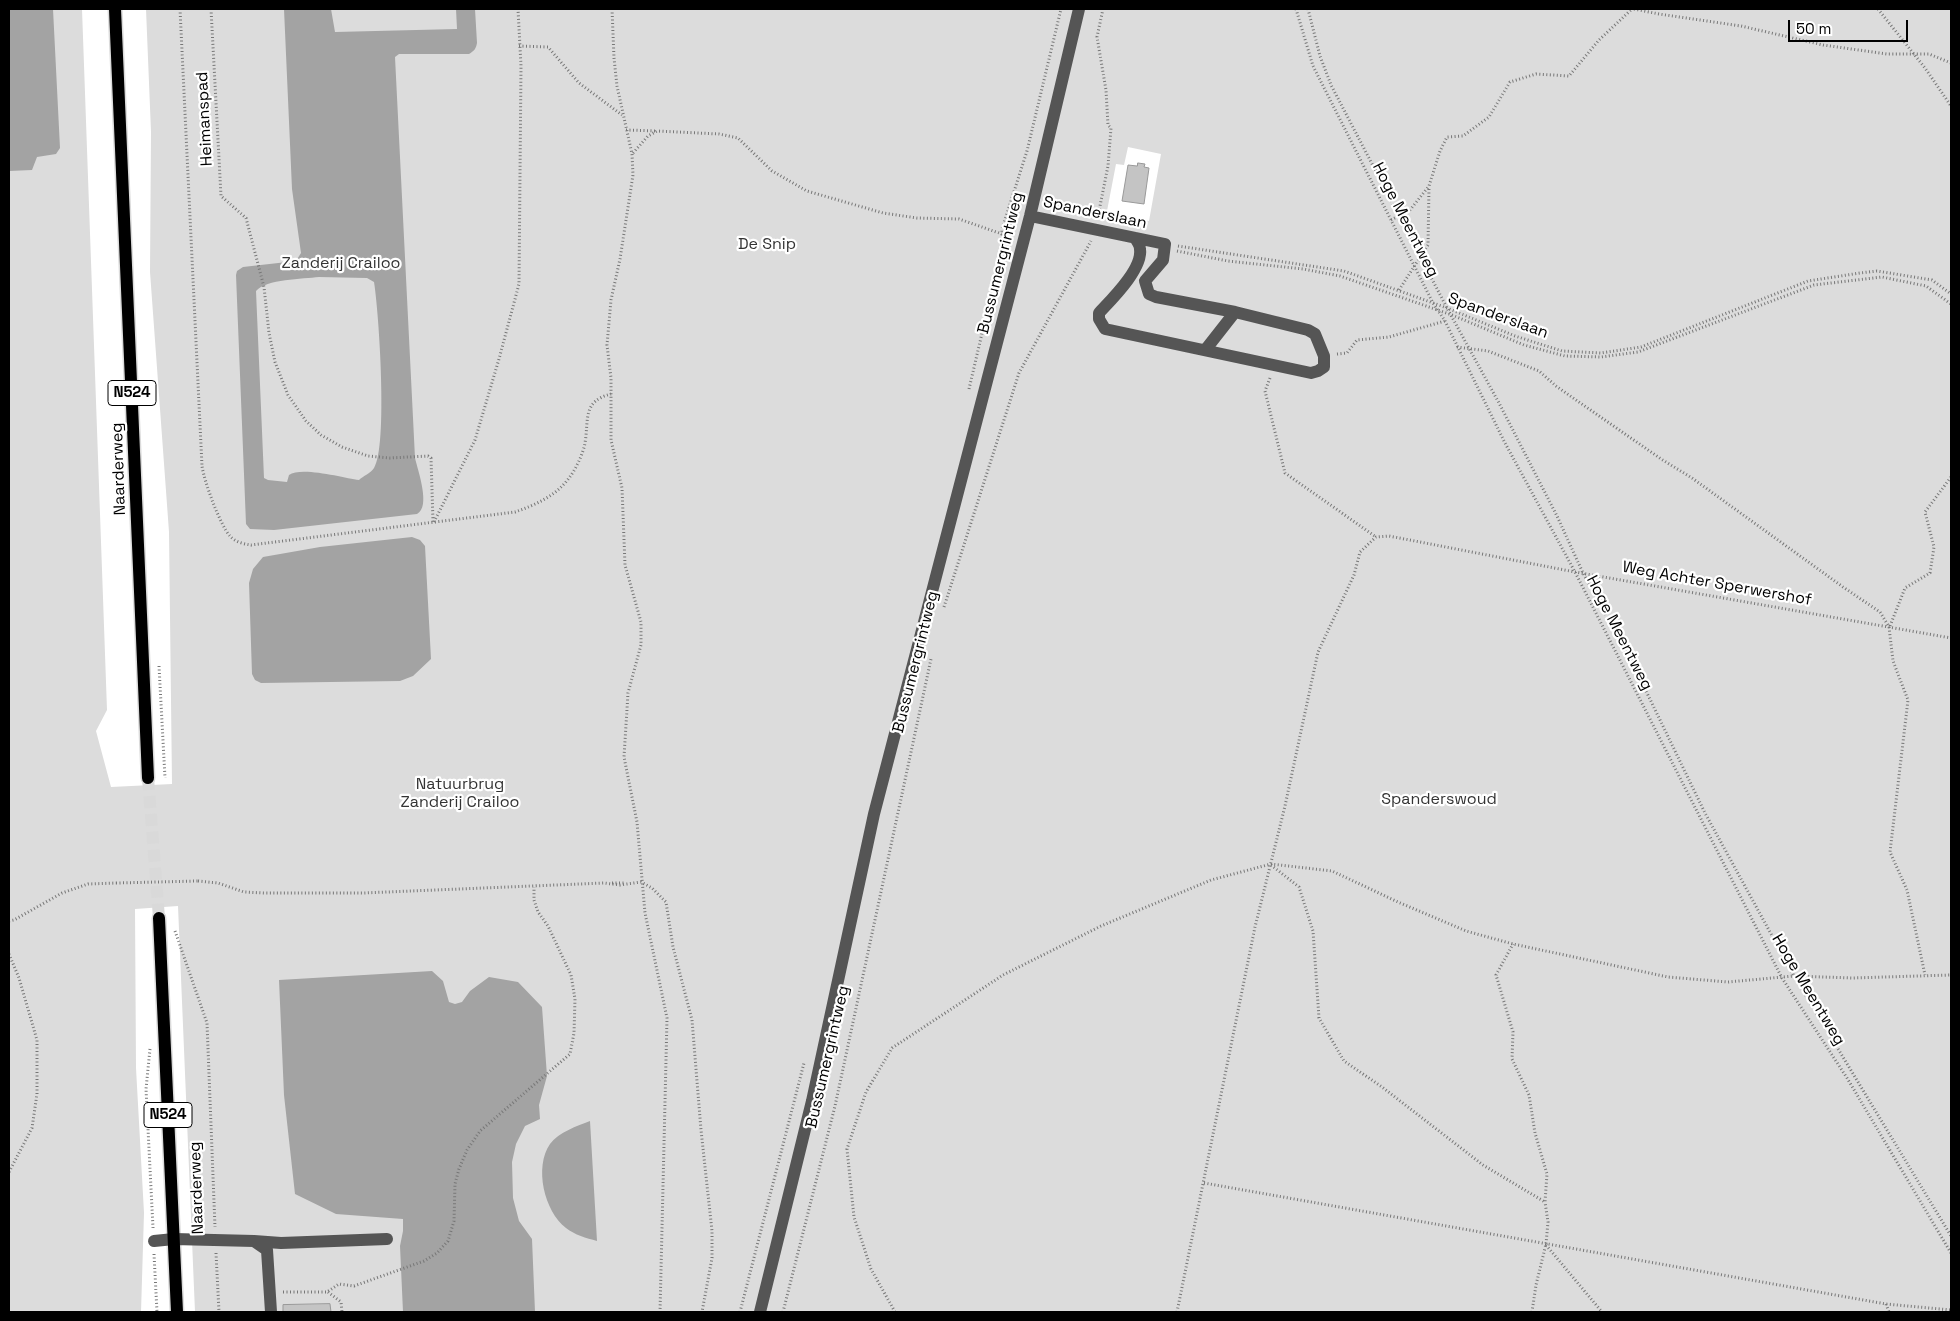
<!DOCTYPE html>
<style>
body{margin:0}
#map{position:relative;width:1960px;height:1321px;overflow:hidden;background:#fff;font-family:"Space Grotesk",sans-serif}
canvas{display:block}
.frame{position:absolute;inset:0;border:10px solid #000;pointer-events:none}
.scale{position:absolute;left:1788px;top:20px;width:120px;height:22px;box-sizing:border-box;border:2px solid #000;border-top:0;padding-left:6px;font-size:15px;line-height:18px;white-space:nowrap;color:#000;-webkit-text-stroke:4px #fff;paint-order:stroke}
</style>
<div id="map">
<canvas width="1960" height="1321"></canvas>
<div class="frame"></div>
<div class="scale">50 m</div>
</div>
<script>
const ctx = document.querySelector('canvas').getContext('2d');
ctx.lineJoin = 'round';
function fillPath(path, color) { ctx.fillStyle = color; ctx.fill(path, 'evenodd'); }
function stroke(path, color, width, dash) { ctx.strokeStyle = color; ctx.lineWidth = width; ctx.lineCap = dash ? 'butt' : 'round'; ctx.setLineDash(dash || []); ctx.stroke(path); }
function label(font, color, halo, rows, align = 'center') {
  ctx.font = font + ' "Space Grotesk",sans-serif'; ctx.lineWidth = 4.5; ctx.setLineDash([]); ctx.textBaseline = 'middle'; ctx.strokeStyle = halo; ctx.fillStyle = color; for (const [text, x, y, turn = 0] of rows) {
    ctx.save(); ctx.translate(x, y); ctx.rotate((+turn || 0) * Math.PI / 180); ctx.textAlign = isNaN(turn) ? turn : align; if (halo) ctx.strokeText(text, 0, 0); ctx.fillText(text, 0, 0); ctx.restore();
  }
}
fillPath(new Path2D(`
 M9 9H82L107 710 96 731 111 787 172 784 169 532 150 272 151 132 146 9H1951V1312H195L178 906 135 909 136 1068 144 1213 141 1312H9ZM1128 147 1161 154 1149 221 1107 211 1116 164 1124 165Z`), '#dcdcdc');
fillPath(new Path2D(`
 M9 9H53L60 148 56 154 37 157 32 170 9 171Z
 M284 9H331L335 32 457 29 456 9H475L477 43C476 49 474 51 469 54H399L395 57 415 458C418 471 431 507 417 514L274 530 250 529 246 524 236 275 237 271 243 267 296 261 301 253 292 189ZM319 277 367 278 374 282C379 312 388 447 374 468 371 473 363 476 359 480 344 478 301 466 289 475L287 482 268 480 264 478 256 291C266 279 303 279 319 277Z
 M412 537 420 540 425 546 431 659 413 676 400 681 261 683 255 680 252 674 249 583 253 569 263 557 320 547Z
 M432 971 443 981 449 1002 455 1004 462 1002 470 991 489 977 518 982 542 1007 547 1076 539 1105 540 1119 525 1126 516 1144 512 1162 513 1198 519 1221 532 1239 535 1312H403L400 1246 403 1231V1219L336 1214 295 1194 284 1095 279 980Z
 M590 1121 597 1241C586 1238 575 1235 566 1228 544 1211 534 1167 550 1144 559 1132 577 1126 590 1121Z`), '#a3a3a3');
const building = new Path2D(`
 M1138 163 1145 164 1144 167 1149 168 1144 204 1122 201 1128 165 1137 166Z
 M330 1304 331 1312H283V1305Z`);
fillPath(building, '#c4c4c4');
stroke(building, '#999', 1);
stroke(new Path2D(`
 M148 778 159 918`), '#d9d9d9', 12, [12, 6]);
const major = new Path2D(`
 M115 9 148 778
 M159 918 177 1312`);
stroke(major, '#dbdbdb', 15);
stroke(new Path2D(`
 M180 9 202 466C204 481 220 525 230 536 235 542 244 544 251 545L515 512C535 505 556 496 569 478 576 469 583 454 585 443 589 420 582 401 611 394
 M211 9 221 196 246 218 264 287 269 333 275 362 288 395 306 421 321 435 342 447 368 456 390 458 428 456 431 458 433 522
 M612 9 614 58 617 86 632 154 633 175 620 259 611 300 607 345 611 378V440L622 488 625 565 641 622V645L628 693 624 757 637 822 645 913 667 1018 660 1312
 M1296 9 1313 66 1433 303 1445 321 1505 443 1575 572 1782 978 1847 1078 1951 1253
 M1308 9 1320 56 1331 85 1447 308 1499 403 1557 516 1583 573 1631 660 1705 813 1794 976 1951 1236
 M1634 9 1659 14 1741 26 1823 45 1887 54H1929L1951 63
 M1878 9 1925 68 1951 106
 M519 46 548 47 579 83 622 115
 M626 130 657 131
 M633 153 648 136 657 131 719 134 738 138 772 171 807 191 883 213 917 218 959 219 1002 234 1007 232 1012 222
 M1098 216 1108 166 1111 128 1108 125 1106 90 1097 37 1103 9
 M1391 220 1410 210 1429 186 1440 151 1447 137 1463 136 1489 117 1510 82 1536 74 1569 76 1599 40 1632 9
 M1178 246 1344 271 1447 308 1515 336 1562 351 1601 353 1641 347 1808 281 1860 273 1877 271 1932 280 1951 294
 M1177 251 1228 261 1303 269 1340 276 1452 315 1524 345 1565 356 1601 357 1638 352 1814 285 1882 277 1926 286 1951 304
 M1399 290 1428 245 1429 187
 M1457 347 1488 351 1539 371 1556 386 1661 459 1692 478 1843 587 1880 612 1889 627 1893 661 1908 700 1890 852 1907 890 1925 975
 M1337 354 1347 353 1357 340 1389 337 1445 321
 M1270 378 1265 391 1285 473 1376 537
 M969 389 1001 252 1002 229 1027 151 1061 9
 M434 522 475 440 499 359 519 284 521 66 518 9
 M944 607 1019 373 1091 241
 M1890 626 1905 588 1930 573 1934 547 1925 512 1951 477
 M159 666 165 778
 M1271 865 1299 887 1313 931 1319 1018 1344 1061 1382 1087 1483 1165 1545 1202 1547 1174 1535 1133 1529 1095 1512 1059 1513 1032 1496 975 1513 944
 M198 881 218 883 244 892 264 893H363L604 883 620 885 641 882 652 888 666 902 673 947 692 1020 701 1130 712 1231V1258L702 1312
 M612 883H626
 M9 921 14 920 62 893 88 884 116 883
 M175 931 207 1023 215 1227
 M9 954 19 978 37 1040V1094L32 1128 9 1172
 M150 1049 146 1089 153 1228
 M1204 1183 1886 1304 1951 1310
 M1546 1245 1602 1312
 M216 1253 219 1312
 M154 1254 157 1312
 M283 1292H327L339 1284 354 1286 424 1261 437 1253 448 1241 454 1221 455 1184 459 1169 467 1150 480 1131 570 1054 574 1033 575 999 571 975 548 926 538 912 534 900V887
 M328 1292 341 1302 342 1312
 M1886 1304 1889 1312
 M740 1312 804 1063
 M783 1312 835 1106 931 659
 M895 1312 871 1269 854 1217 847 1149 866 1092 892 1048 1003 975 1101 926 1211 880 1271 864 1332 871 1398 902 1466 931 1513 944 1668 977 1728 982 1794 976 1852 978 1951 975
 M1177 1312 1255 927 1285 806 1318 652 1354 575 1360 552 1376 537 1389 536 1575 572 1951 638
 M1532 1312 1536 1285 1546 1244 1548 1222 1545 1202`), '#777', 3, [1, 2.5]);
stroke(new Path2D(`
 M1030 216 1165 244 1163 260 1145 281 1149 294 1156 297 1235 312 1308 330 1315 334 1324 356V367L1318 371 1311 373 1105 329 1099 319V313C1111 300 1143 269 1140 249 1140 246 1137 241 1135 238
 M1206 349 1235 312
 M154 1241 174 1239 254 1241 267 1250 271 1312
 M254 1241 281 1243 387 1239
 M760 1312 812 1101 874 814 1030 216 1079 9`), '#555', 12);
stroke(major, '#000', 12);
stroke(new Path2D(`
 M116 883 198 881`), '#777', 3, [1, 2.5]);
for (const [x, y, w] of [
 [132,393,48],
 [168,1115,48]
]) { const box = new Path2D(); box.roundRect(x - w / 2, y - 12.5, w, 25, 4); ctx.fillStyle = '#fff'; ctx.fill(box); stroke(box, '#000', 1); }
label('bold 15px', '#000', null, [
 ["N524",132,393],
 ["N524",168,1115]
]);
label('16px', '#000', '#fff', [
 ["Heimanspad",205,119,-93],
 ["Spanderslaan",1095,213,12],
 ["Hoge Meentweg",1405,220,63],
 ["Bussumergrintweg",1001,263,-76],
 ["Spanderslaan",1498,316,20],
 ["Naarderweg",119,469,-92],
 ["Weg Achter Sperwershof",1717,584,10],
 ["Hoge Meentweg",1619,633,63],
 ["Bussumergrintweg",916,662,-76],
 ["Hoge Meentweg",1808,990,59],
 ["Bussumergrintweg",828,1057,-77],
 ["Naarderweg",197,1188,-92]
]);
label('16px', '#333', '#fff', [
 ["De Snip",767,245],
 ["Zanderij Crailoo",341,264],
 ["Natuurbrug",460,785],
 ["Zanderij Crailoo",460,803],
 ["Spanderswoud",1439,800]
]);
</script>
